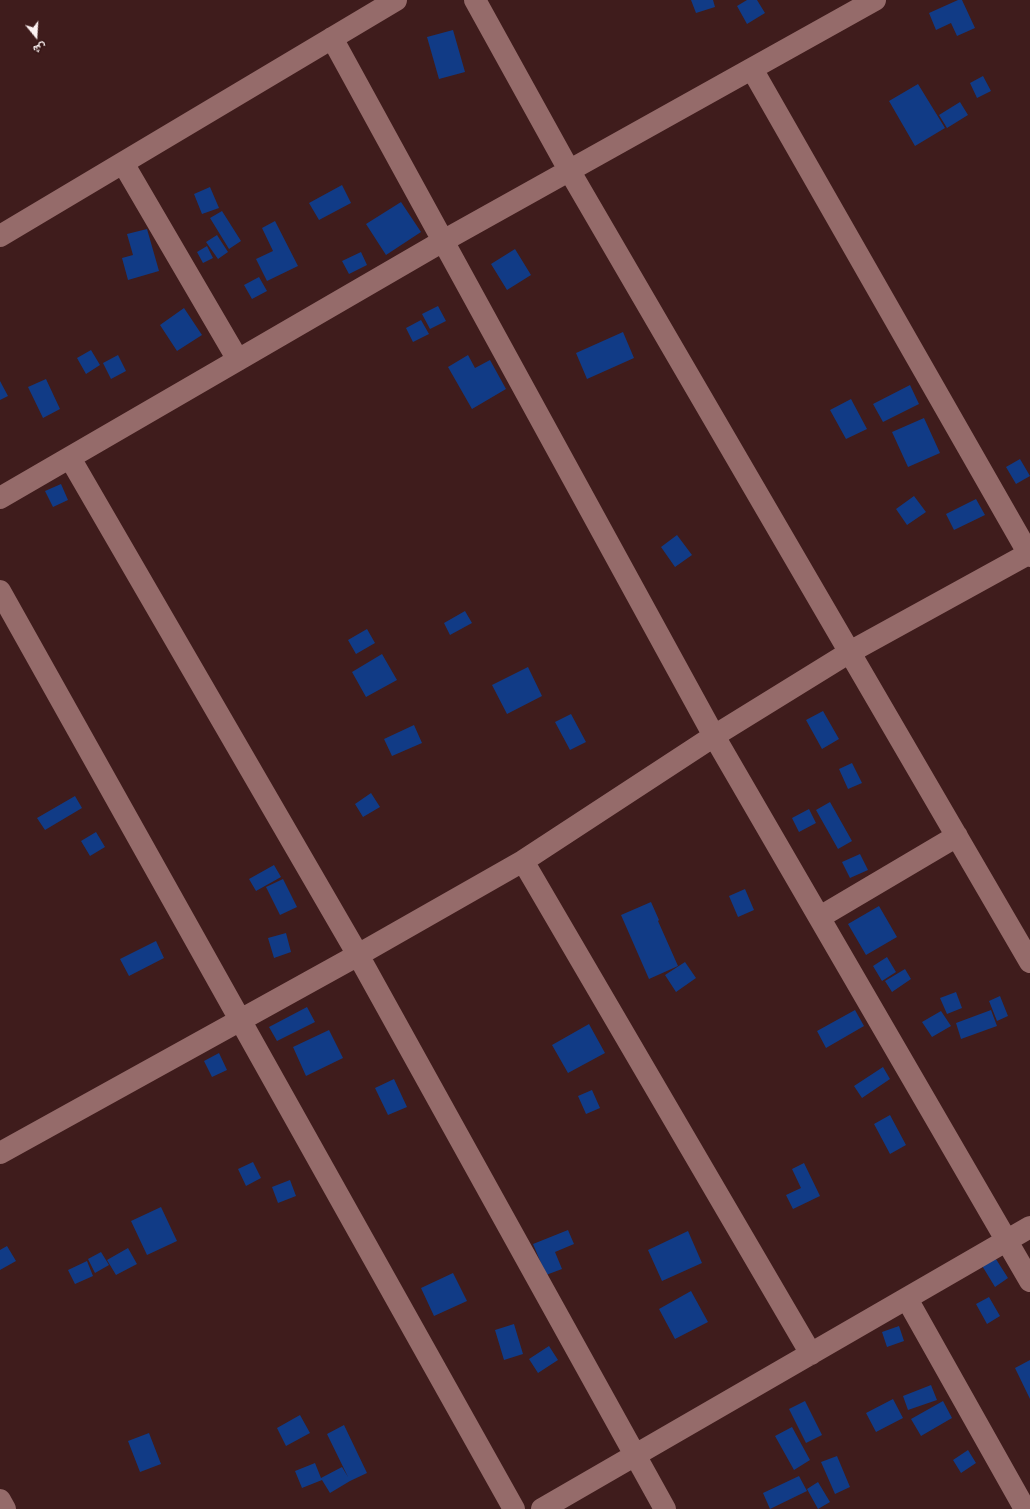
<!DOCTYPE html>
<meta charset="utf-8">
<style>
body{margin:0}
#map{position:relative;width:1030px;height:1509px;overflow:hidden;background:#3f1c1c;font-family:Karla,Vazirmatn,sans-serif}
canvas{display:block}
.north{position:absolute;left:16px;top:16px;width:40px;height:40px;-webkit-text-stroke:3px #341313;paint-order:stroke;rotate:162deg;font-size:11px;font-weight:700;line-height:16px;text-align:center;color:#fcf2f2}
.north::after{content:'';display:block;margin:auto;width:14px;height:18px;background:#fcf2f2;clip-path:polygon(50% 0,100% 100%,50% 72%,0 100%)}
</style>
<div id="map">
<canvas width="1030" height="1509"></canvas>
<div class="north">ش</div>
</div>
<script>
const ctx = document.querySelector('canvas').getContext('2d');
ctx.lineJoin = 'round';
function fillPath(path, color) { ctx.fillStyle = color; ctx.fill(path, 'evenodd'); }
function stroke(path, color, width, dash) { ctx.strokeStyle = color; ctx.lineWidth = width; ctx.lineCap = dash ? 'butt' : 'round'; ctx.setLineDash(dash || []); ctx.stroke(path); }
fillPath(new Path2D(`
 M691 0H713L715 7 696 13Z
 M747 0H757L765 13 747 24 737 6Z
 M958 0H962L975 28 957 36 951 23 936 30 929 13Z
 M453 30 465 72 439 79 427 37Z
 M983 76 991 91 977 98 970 83Z
 M918 84 945 128 915 146 889 101Z
 M960 102 968 115 947 128 939 115Z
 M342 185 351 203 319 220 309 203Z
 M210 187 219 208 202 214 194 194Z
 M401 202 421 232 386 255 366 224Z
 M222 211 241 241 229 249 210 218Z
 M275 221 298 266 267 281 256 259 273 251 262 228Z
 M147 229 159 271 128 280 122 258 133 255 127 234Z
 M217 235 228 252 218 259 206 242Z
 M207 246 213 258 203 263 197 252Z
 M515 249 531 275 507 290 491 264Z
 M361 252 367 265 349 274 342 261Z
 M259 277 267 291 252 299 244 285Z
 M438 306 446 321 430 329 422 314Z
 M184 308 202 335 177 351 160 325Z
 M421 320 429 334 413 342 406 328Z
 M623 332 634 358 587 379 576 353Z
 M91 350 100 365 86 374 77 358Z
 M118 355 126 371 111 379 103 363Z
 M468 355 475 368 490 360 506 389 472 409 448 367Z
 M46 379 60 409 43 418 28 387Z
 M0 381 8 396 0 400Z
 M910 385 919 404 883 422 873 404Z
 M851 399 867 429 846 439 830 410Z
 M924 418 940 453 908 467 892 432Z
 M1020 459 1030 476 1016 484 1006 467Z
 M61 484 68 500 53 507 45 491Z
 M914 496 926 512 907 525 896 509Z
 M976 499 985 515 954 530 946 514Z
 M677 535 692 555 675 567 661 547Z
 M465 611 472 623 450 635 444 623Z
 M367 629 375 643 356 654 348 640Z
 M382 654 397 680 366 697 352 672Z
 M528 667 542 696 507 714 492 685Z
 M823 711 839 739 822 749 806 720Z
 M571 714 586 742 570 750 555 722Z
 M414 725 422 743 392 756 384 739Z
 M852 763 862 783 848 789 839 769Z
 M371 793 380 807 363 817 355 804Z
 M75 796 82 808 45 830 37 818Z
 M830 802 852 841 838 849 816 810Z
 M809 809 816 823 799 832 792 818Z
 M96 832 105 847 90 856 81 841Z
 M860 854 868 870 850 878 842 862Z
 M274 865 281 877 256 891 249 879Z
 M283 879 297 907 280 915 266 887Z
 M745 889 754 910 738 917 729 896Z
 M651 902 659 920 658 921 678 966 649 979 621 915Z
 M879 906 897 937 866 955 848 924Z
 M286 933 291 952 274 958 268 938Z
 M156 941 164 958 129 976 120 959Z
 M887 957 896 972 882 981 873 966Z
 M685 962 696 978 676 992 665 975Z
 M905 969 911 979 892 992 885 981Z
 M956 992 962 1008 947 1014 940 998Z
 M1000 996 1008 1016 997 1021 989 1001Z
 M307 1007 315 1022 277 1041 269 1027Z
 M855 1010 864 1026 826 1048 817 1031Z
 M991 1010 997 1026 961 1039 956 1023Z
 M941 1011 951 1026 932 1037 922 1022Z
 M589 1024 605 1053 568 1073 552 1045Z
 M329 1030 343 1058 306 1076 293 1047Z
 M219 1053 227 1070 212 1077 204 1061Z
 M883 1067 890 1079 862 1098 854 1086Z
 M394 1079 407 1107 388 1115 375 1088Z
 M592 1090 600 1108 586 1114 578 1096Z
 M890 1115 906 1145 890 1154 874 1124Z
 M253 1162 261 1178 246 1186 238 1169Z
 M804 1163 820 1196 793 1209 786 1195 801 1188 792 1169Z
 M290 1180 296 1196 278 1203 272 1187Z
 M161 1207 177 1241 147 1255 131 1221Z
 M568 1230 574 1244 555 1252 562 1269 546 1275 533 1244Z
 M688 1231 702 1263 662 1281 648 1250Z
 M7 1246 16 1261 0 1270V1250Z
 M128 1248 137 1264 116 1275 107 1260Z
 M101 1252 109 1265 95 1273 88 1259Z
 M994 1256 1008 1278 995 1287 981 1264Z
 M87 1261 93 1276 75 1284 68 1270Z
 M453 1273 467 1301 434 1316 421 1288Z
 M691 1291 708 1322 675 1339 659 1309Z
 M989 1297 1000 1316 987 1324 976 1304Z
 M514 1324 523 1354 504 1360 495 1330Z
 M899 1326 904 1341 887 1347 882 1332Z
 M549 1346 558 1360 538 1373 529 1359Z
 M1030 1360V1399L1015 1368Z
 M931 1385 937 1400 908 1410 903 1396Z
 M893 1399 903 1418 876 1432 866 1413Z
 M805 1401 822 1435 806 1443 789 1409Z
 M943 1401 952 1418 921 1436 911 1419Z
 M300 1415 310 1433 286 1446 277 1428Z
 M344 1425 367 1473 350 1481 330 1493 322 1480 302 1488 295 1471 315 1463 321 1478 342 1467 348 1477 327 1434Z
 M792 1427 810 1460 794 1470 775 1436Z
 M149 1433 161 1464 140 1472 128 1441Z
 M968 1450 976 1463 961 1473 953 1460Z
 M837 1456 850 1487 835 1494 821 1462Z
 M799 1476 807 1491 770 1509 763 1493Z
 M818 1482 830 1502 818 1509 807 1489Z`), '#113b86');
stroke(new Path2D(`
 M475 0 569 170 1030 962
 M332 38 714 736 1030 1281
 M752 69 1030 556
 M123 163 238 360
 M0 236 396 0
 M70 458 358 955 665 1509
 M0 498 443 241 875 0
 M0 591 514 1509
 M523 861 811 1354
 M820 917 957 836
 M0 1153 358 955 523 861 714 736 850 652 1030 553
 M907 1299 1025 1509
 M0 1500 5 1509
 M542 1509 1030 1227`), '#956b6a', 22);
</script>
